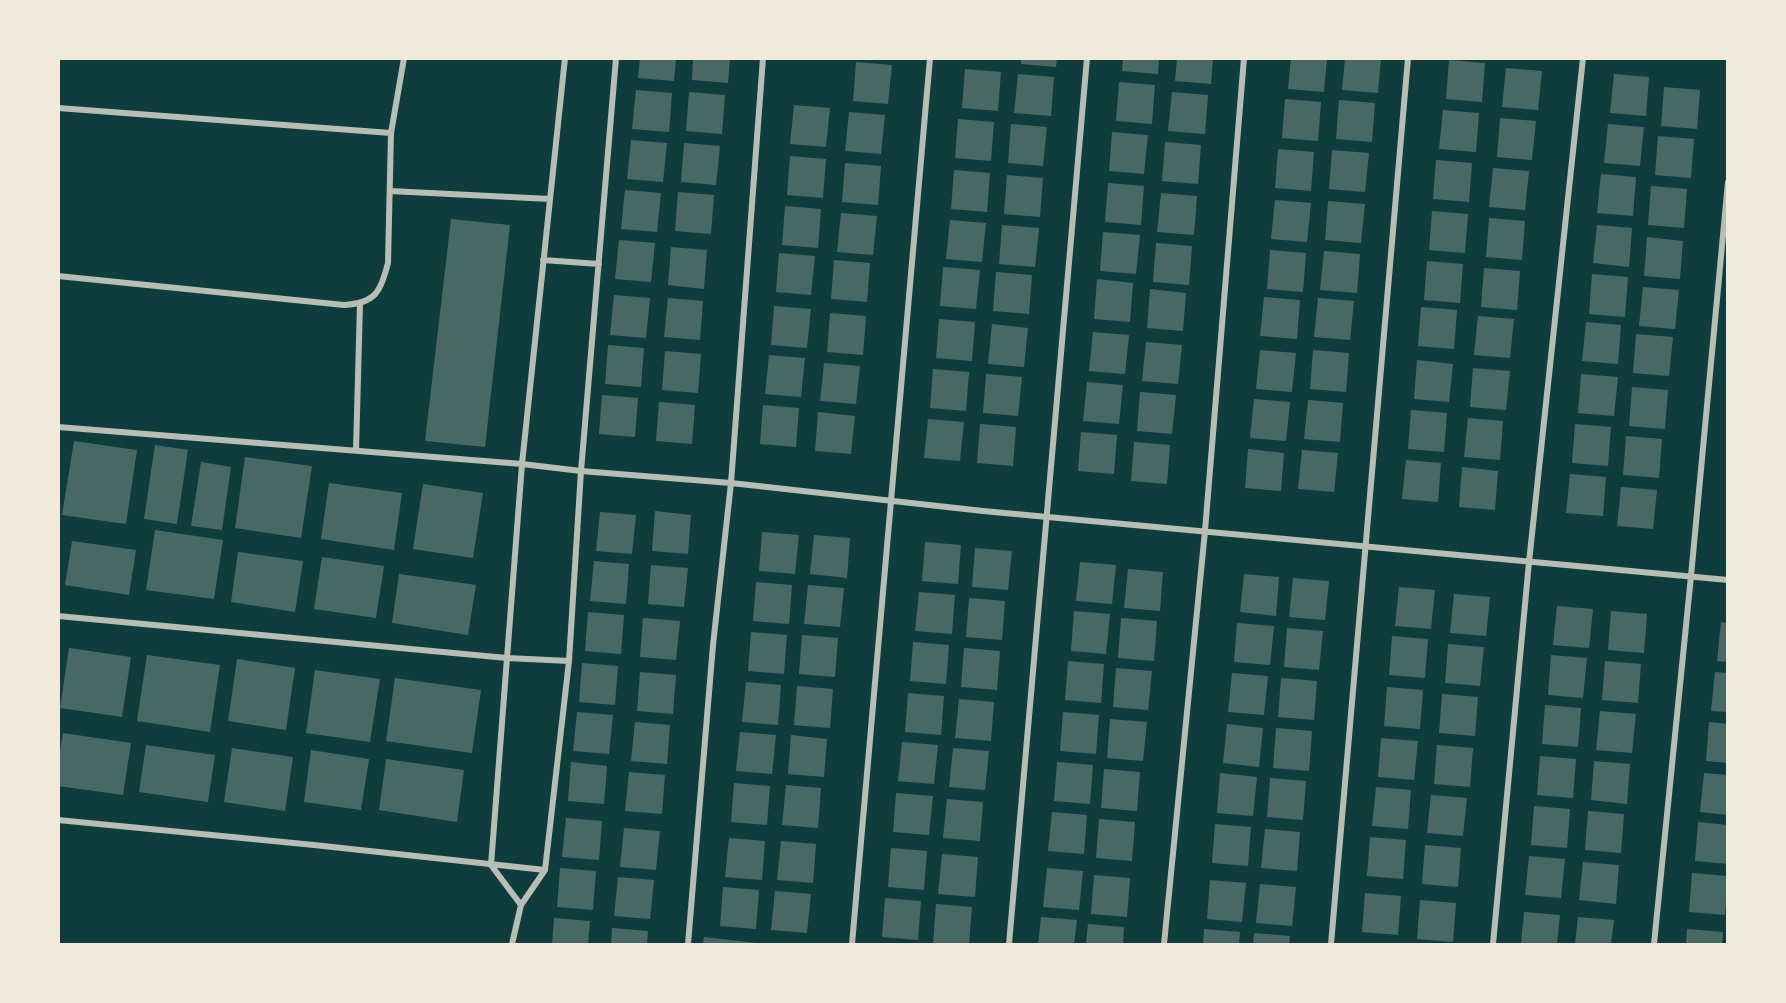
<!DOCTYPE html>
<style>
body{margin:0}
#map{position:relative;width:1786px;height:1003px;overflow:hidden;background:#0f3d3e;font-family:"IBM Plex Serif",serif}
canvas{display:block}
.frame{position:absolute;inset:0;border:60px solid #f1e9da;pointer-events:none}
</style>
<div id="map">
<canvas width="1786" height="1003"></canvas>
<div class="frame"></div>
</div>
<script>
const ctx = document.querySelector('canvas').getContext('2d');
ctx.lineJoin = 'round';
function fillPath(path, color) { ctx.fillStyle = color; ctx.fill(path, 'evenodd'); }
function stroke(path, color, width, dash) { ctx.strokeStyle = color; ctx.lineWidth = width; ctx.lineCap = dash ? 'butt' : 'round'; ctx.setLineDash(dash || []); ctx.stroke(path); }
fillPath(new Path2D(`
 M640 58H676L674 81 638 78Z
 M693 58H730L728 83 692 80Z
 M1021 58H1057L1056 67 1021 64Z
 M1123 58H1159L1158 74 1122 71Z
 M1177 58H1213L1211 84 1175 81Z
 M1291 58H1327L1324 92 1288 89Z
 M1345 58H1381L1378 93 1342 90Z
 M1449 60 1485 63 1482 102 1446 99Z
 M856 62 892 65 888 104 853 101Z
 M1506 68 1542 71 1538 110 1502 107Z
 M965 69 1001 72 998 111 962 108Z
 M1018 74 1054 77 1051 116 1014 113Z
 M1614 74 1649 77 1646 116 1610 113Z
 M1119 82 1155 85 1152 124 1116 121Z
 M1664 87 1700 90 1697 129 1661 126Z
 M636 90 672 93 669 132 632 129Z
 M689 92 725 95 722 134 686 131Z
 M1172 92 1208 95 1205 134 1168 131Z
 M1285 99 1321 102 1318 141 1282 138Z
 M1339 100 1375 103 1372 142 1336 139Z
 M794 105 830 108 826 147 790 144Z
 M1443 110 1479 113 1476 152 1439 149Z
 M849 112 885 115 881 154 845 151Z
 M1500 118 1536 121 1532 160 1497 157Z
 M958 119 994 122 991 161 955 158Z
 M1011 124 1047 127 1043 166 1008 163Z
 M1608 124 1644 127 1640 166 1604 163Z
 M1112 132 1148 135 1144 174 1109 171Z
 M1658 136 1694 139 1691 178 1655 175Z
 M631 140 667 143 663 182 627 179Z
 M1165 142 1201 145 1198 184 1162 181Z
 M684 143 720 146 716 185 681 182Z
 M1278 149 1314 152 1311 191 1275 188Z
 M1332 150 1369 153 1365 192 1329 189Z
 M790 156 826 159 823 198 787 195Z
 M1436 160 1472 163 1469 202 1433 199Z
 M845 163 881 166 878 205 842 202Z
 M1493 168 1529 171 1525 210 1489 207Z
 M954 170 990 173 987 212 951 209Z
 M1601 174 1636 177 1633 216 1597 213Z
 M1007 175 1043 178 1040 217 1004 214Z
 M1108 183 1144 186 1141 225 1105 222Z
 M1651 186 1687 189 1684 228 1648 225Z
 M625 190 661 193 657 232 621 229Z
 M678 192 714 195 711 234 675 231Z
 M1161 193 1197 196 1194 235 1157 232Z
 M1275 200 1311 203 1307 242 1271 239Z
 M1328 201 1365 204 1361 243 1325 240Z
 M785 206 821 209 818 248 782 245Z
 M1432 211 1468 214 1465 253 1429 250Z
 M841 213 877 216 873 255 837 252Z
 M1489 218 1525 221 1522 260 1486 257Z
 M451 219 510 225 485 447 425 441Z
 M950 220 986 223 982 262 946 259Z
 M1002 225 1039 228 1035 267 999 264Z
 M1597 225 1632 228 1629 267 1593 263Z
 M1103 232 1140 235 1136 274 1100 271Z
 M1647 237 1683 241 1680 279 1644 276Z
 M619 240 655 243 651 282 615 279Z
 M1156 243 1192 246 1189 285 1153 282Z
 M671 247 707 250 704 289 668 285Z
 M1270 250 1306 253 1303 292 1267 289Z
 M1324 251 1360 254 1357 293 1320 290Z
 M779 253 815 256 811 295 776 292Z
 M834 260 870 263 867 302 831 299Z
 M1427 261 1463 264 1460 303 1424 300Z
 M943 267 980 270 976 309 940 306Z
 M1484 268 1520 271 1517 310 1481 307Z
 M996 272 1032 275 1029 314 993 311Z
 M1592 274 1628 277 1625 317 1589 314Z
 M1097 279 1133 283 1130 322 1094 319Z
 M1643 287 1679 290 1675 329 1639 326Z
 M1150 289 1186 293 1183 331 1147 328Z
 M614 295 650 298 646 338 610 335Z
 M1264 297 1300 300 1297 339 1260 336Z
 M668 298 703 301 700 340 664 337Z
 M1318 298 1354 301 1350 340 1314 337Z
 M774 306 811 309 807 348 771 345Z
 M1421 307 1457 310 1454 349 1418 346Z
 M830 313 866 316 863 355 827 352Z
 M1478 316 1514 319 1510 358 1474 355Z
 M939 319 975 322 972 361 936 358Z
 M1586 322 1621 325 1618 364 1582 361Z
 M992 324 1028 328 1024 367 988 364Z
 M1093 332 1129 335 1125 374 1089 371Z
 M1636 334 1673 337 1669 376 1633 373Z
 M1146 342 1182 345 1178 384 1142 381Z
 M608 345 644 348 641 387 605 384Z
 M1260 350 1296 353 1292 392 1256 389Z
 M1313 350 1349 353 1346 392 1310 389Z
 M665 351 701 354 698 393 662 390Z
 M769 355 805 358 801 397 765 394Z
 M1417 360 1453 364 1449 402 1414 399Z
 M824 363 860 366 856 404 820 401Z
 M1473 368 1510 371 1506 410 1470 407Z
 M933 369 969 372 966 411 930 408Z
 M986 374 1022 377 1018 416 983 413Z
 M1581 374 1618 377 1614 416 1578 413Z
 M1087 382 1123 385 1119 424 1083 421Z
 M1632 387 1668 390 1665 429 1629 426Z
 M1140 392 1176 395 1172 434 1137 431Z
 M602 395 638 398 635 437 599 434Z
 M1254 399 1290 402 1286 441 1250 438Z
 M1308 400 1343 403 1340 442 1304 439Z
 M659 402 695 405 692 444 656 441Z
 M763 405 799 408 796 447 760 444Z
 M1411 410 1447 413 1444 452 1408 449Z
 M818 412 855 416 851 454 815 451Z
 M1468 418 1503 421 1500 460 1464 457Z
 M928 419 964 422 960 461 924 458Z
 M980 424 1016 427 1013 466 977 463Z
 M1575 424 1611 427 1608 466 1572 463Z
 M1081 432 1117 435 1114 474 1078 471Z
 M1626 436 1662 439 1659 478 1623 475Z
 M74 441 137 450 126 524 62 515Z
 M1134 442 1170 445 1167 484 1131 481Z
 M155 445 188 450 177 524 144 519Z
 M1248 449 1284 453 1281 491 1245 488Z
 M1302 450 1338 453 1334 492 1298 489Z
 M245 457 312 466 301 538 235 528Z
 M1406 460 1441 463 1438 502 1402 499Z
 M201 462 231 467 222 530 191 526Z
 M1462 467 1498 471 1495 510 1459 507Z
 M1570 474 1606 477 1603 516 1566 513Z
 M329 483 402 493 394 550 321 539Z
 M423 484 483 493 473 558 413 549Z
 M1621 487 1657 490 1653 529 1617 526Z
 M655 511 691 515 688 554 652 551Z
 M600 512 636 515 632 554 596 551Z
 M155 530 223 540 214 599 146 590Z
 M762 532 799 535 795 574 759 571Z
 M814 535 850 538 847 578 810 574Z
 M72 541 136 550 129 595 65 585Z
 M925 542 961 545 958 584 922 581Z
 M975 548 1012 551 1008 590 972 587Z
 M238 552 303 561 295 612 231 602Z
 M322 557 384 566 376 618 314 609Z
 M594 561 629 564 626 604 590 601Z
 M1080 562 1116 565 1112 604 1076 601Z
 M651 565 688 568 684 607 648 604Z
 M1128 569 1163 572 1160 611 1124 608Z
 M399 574 476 585 468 635 392 623Z
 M1244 574 1279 577 1276 616 1240 612Z
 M1293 578 1329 581 1325 620 1289 617Z
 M756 582 792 585 789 624 753 621Z
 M808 585 844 588 840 627 804 624Z
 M1399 587 1435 590 1431 629 1395 626Z
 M919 592 955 595 952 634 915 631Z
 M1454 594 1490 597 1486 636 1450 633Z
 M969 598 1005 601 1002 640 966 637Z
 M1557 606 1593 609 1589 648 1553 645Z
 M1074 611 1110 614 1106 654 1071 651Z
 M1611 611 1647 614 1644 653 1608 650Z
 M588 612 624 615 621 654 585 651Z
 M643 618 680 621 676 660 640 657Z
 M1121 618 1157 621 1154 661 1118 658Z
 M1721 622 1728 623V662L1717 661Z
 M1237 623 1274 626 1270 665 1234 662Z
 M1287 628 1323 631 1319 670 1284 667Z
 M751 632 787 635 784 674 748 671Z
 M802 635 838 638 835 677 799 674Z
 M1392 636 1428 639 1425 678 1389 675Z
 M913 642 949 645 946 684 910 681Z
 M1448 644 1484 647 1480 686 1445 683Z
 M69 648 131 657 122 717 60 708Z
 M964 648 1000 651 997 690 961 687Z
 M147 655 220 665 210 732 137 721Z
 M1551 655 1587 658 1583 698 1548 695Z
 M237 659 295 668 286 730 228 721Z
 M1068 661 1104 664 1101 703 1065 700Z
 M1605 661 1641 664 1638 703 1602 700Z
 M582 663 618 666 615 705 579 702Z
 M1116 668 1152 671 1148 710 1113 707Z
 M315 670 380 679 370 742 306 733Z
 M640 672 676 675 673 714 637 711Z
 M1715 672 1728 673V712L1711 711Z
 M1232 673 1268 676 1264 715 1228 712Z
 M395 678 481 690 472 753 386 741Z
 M1281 678 1317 681 1314 720 1278 717Z
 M746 682 781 685 778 725 742 722Z
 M797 686 833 689 830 728 794 725Z
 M1387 687 1423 690 1420 729 1384 726Z
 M908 693 944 696 941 735 905 732Z
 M1442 694 1478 697 1475 736 1439 733Z
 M959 699 994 702 991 741 955 738Z
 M1545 705 1581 708 1578 747 1542 744Z
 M1600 711 1636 714 1632 753 1596 750Z
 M577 712 613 715 609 754 573 751Z
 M1063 712 1099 715 1096 754 1060 751Z
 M1110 719 1147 722 1143 761 1107 758Z
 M635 722 670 725 667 764 631 761Z
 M1709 722 1728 724V763L1706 761Z
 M1227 724 1263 728 1259 767 1223 763Z
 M1276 728 1312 731 1309 771 1273 768Z
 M740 732 776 735 772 774 736 771Z
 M63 733 131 743 123 795 58 786V762Z
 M791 735 827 739 824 777 788 774Z
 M1381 738 1418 741 1414 780 1378 777Z
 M902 742 938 745 934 784 898 781Z
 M146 745 215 755 208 802 139 792Z
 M1437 745 1473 748 1470 787 1434 784Z
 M232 748 293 757 285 811 224 802Z
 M953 748 989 751 985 790 949 787Z
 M311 750 369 759 361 810 304 802Z
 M1540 756 1576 759 1573 798 1537 795Z
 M386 759 464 770 457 822 379 810Z
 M1594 761 1630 764 1627 804 1591 800Z
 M571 762 607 766 604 804 568 801Z
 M1057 762 1093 765 1090 804 1054 801Z
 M1104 769 1140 772 1137 811 1101 808Z
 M629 772 665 775 662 814 625 811Z
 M1220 773 1257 777 1253 816 1217 813Z
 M1704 773 1728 775V815L1700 812Z
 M1270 778 1306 781 1303 820 1267 817Z
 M734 783 770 786 767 825 731 822Z
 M786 785 821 788 818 828 782 825Z
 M1376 787 1411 790 1408 829 1372 826Z
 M896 793 933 796 929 835 893 832Z
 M1431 795 1467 798 1463 836 1427 833Z
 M947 799 983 802 980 841 943 838Z
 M1534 806 1570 809 1567 848 1531 845Z
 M1588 811 1624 814 1621 853 1585 850Z
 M1052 812 1087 815 1084 854 1048 851Z
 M566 818 602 821 599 860 562 857Z
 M1099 819 1135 822 1132 861 1096 858Z
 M1698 822 1728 825V864L1695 861Z
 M1215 824 1251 827 1248 866 1212 863Z
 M624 828 660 831 656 870 620 867Z
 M1265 829 1300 832 1297 871 1261 868Z
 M1370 837 1406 840 1403 879 1367 876Z
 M729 838 765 841 762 880 725 877Z
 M781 841 816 844 813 883 777 880Z
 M1425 845 1461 848 1458 887 1422 884Z
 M891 848 927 851 924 890 888 887Z
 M942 854 978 857 975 897 938 894Z
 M1529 856 1565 859 1561 898 1525 895Z
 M1583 862 1619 865 1616 904 1579 900Z
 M560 868 596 871 593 910 557 907Z
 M1047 868 1083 871 1079 910 1043 907Z
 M1692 873 1728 876 1725 915 1689 912Z
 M1094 875 1130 878 1127 917 1091 914Z
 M618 877 654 880 650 919 614 916Z
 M1210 880 1246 883 1242 922 1207 919Z
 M1260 884 1296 887 1292 926 1256 923Z
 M723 887 759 890 756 929 720 926Z
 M775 891 811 894 807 933 771 930Z
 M1365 893 1401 896 1398 935 1362 932Z
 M885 898 921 901 918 940 882 937Z
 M1420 900 1456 903 1453 942 1417 939Z
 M936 904 972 907 969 944 933 943Z
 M1524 912 1560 915 1557 944H1521Z
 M1041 917 1077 920 1074 944H1038Z
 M1578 917 1614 920 1611 944H1575Z
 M554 918 590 921 588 944H552Z
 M1088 924 1124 927 1123 944H1086Z
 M612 928 648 931 647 944H611Z
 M1204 929 1240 932 1239 944H1203Z
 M1687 929 1723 932 1722 944H1686Z
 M1254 933 1290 936 1289 944H1253Z
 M704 937 757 943V944H703Z`), '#486865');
stroke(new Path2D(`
 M58 108 391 133
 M390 191 550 199
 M543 260 599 264
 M58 276 344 305C376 303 380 292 388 263L391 133 404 58
 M58 427 522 464 581 471 731 483 983 511 1728 580
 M356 450 360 304
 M58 616 507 658 569 661
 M58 820 314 845 545 870
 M521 905 491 865 522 464 565 58
 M512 944 521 905 545 870 569 661 581 471 616 58
 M688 944 713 645 731 483 763 58
 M852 944 930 58
 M1009 944 1087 58
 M1164 944 1205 531 1244 58
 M1331 944 1408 58
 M1493 944 1529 562 1583 58
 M1654 944 1691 576 1728 182`), '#b8beb3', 6);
</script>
